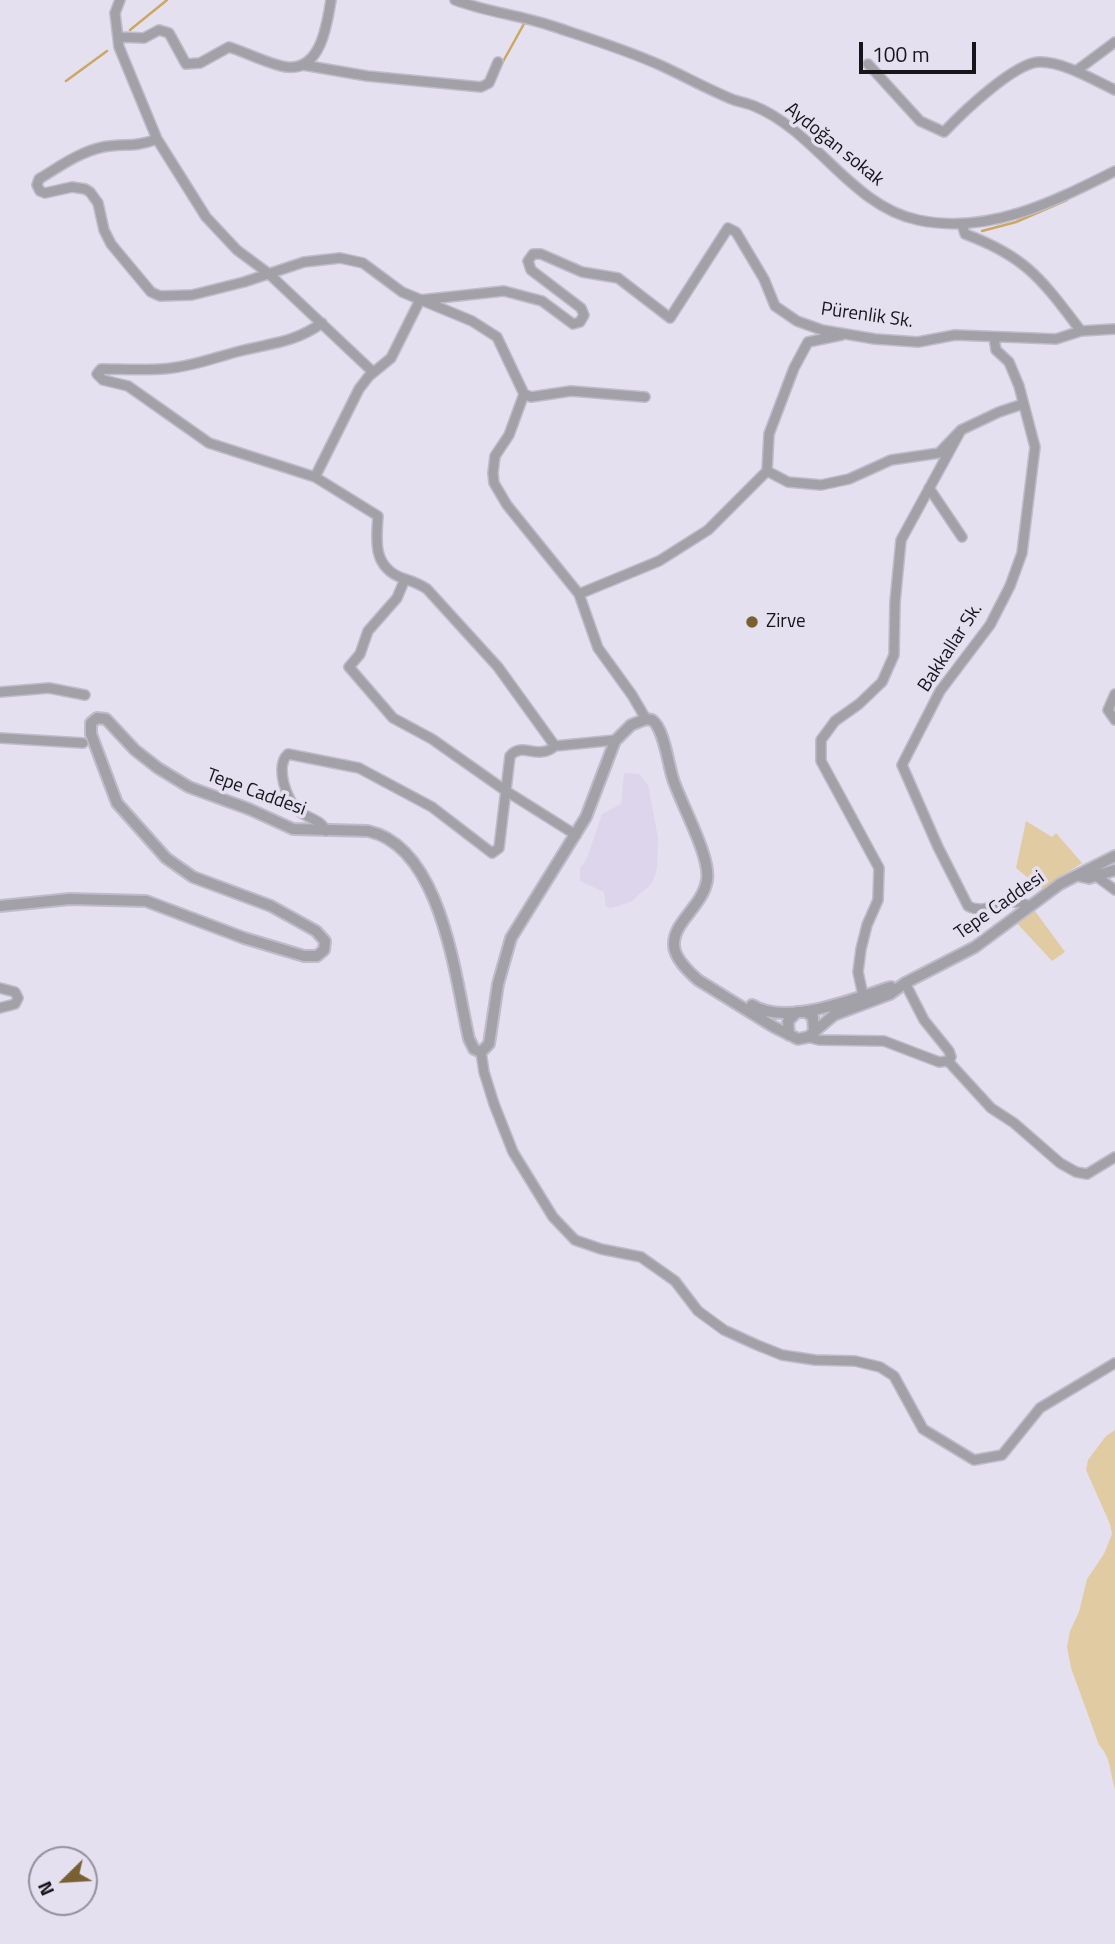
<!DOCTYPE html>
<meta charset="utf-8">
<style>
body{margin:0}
#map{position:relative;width:1115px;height:1944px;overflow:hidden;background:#e5e0f0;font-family:"Titillium Web",sans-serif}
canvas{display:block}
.north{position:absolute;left:28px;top:1846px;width:70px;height:70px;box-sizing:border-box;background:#e5e0f0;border:2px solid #938f9b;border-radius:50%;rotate:246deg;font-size:19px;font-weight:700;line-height:28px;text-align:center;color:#17151b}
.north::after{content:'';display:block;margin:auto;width:24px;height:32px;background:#786031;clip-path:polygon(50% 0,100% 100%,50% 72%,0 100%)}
.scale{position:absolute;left:859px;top:42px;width:117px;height:32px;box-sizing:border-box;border:4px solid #17151b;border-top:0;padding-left:9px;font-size:21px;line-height:24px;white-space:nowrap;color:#17151b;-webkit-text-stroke:5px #e5e0f0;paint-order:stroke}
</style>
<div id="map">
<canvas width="1115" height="1944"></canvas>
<div class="north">N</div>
<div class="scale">100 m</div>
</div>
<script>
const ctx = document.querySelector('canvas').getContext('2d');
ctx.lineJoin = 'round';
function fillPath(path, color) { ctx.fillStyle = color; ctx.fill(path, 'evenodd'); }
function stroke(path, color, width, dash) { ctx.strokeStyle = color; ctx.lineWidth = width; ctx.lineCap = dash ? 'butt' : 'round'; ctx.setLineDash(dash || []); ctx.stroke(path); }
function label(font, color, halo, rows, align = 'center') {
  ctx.font = font + ' "Titillium Web",sans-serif'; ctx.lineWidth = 7; ctx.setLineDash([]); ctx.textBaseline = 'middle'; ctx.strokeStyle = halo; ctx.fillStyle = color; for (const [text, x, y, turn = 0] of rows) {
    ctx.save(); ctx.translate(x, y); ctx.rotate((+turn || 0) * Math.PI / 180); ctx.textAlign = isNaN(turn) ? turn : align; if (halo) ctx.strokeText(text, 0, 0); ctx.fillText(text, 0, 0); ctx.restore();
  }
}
fillPath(new Path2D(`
 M624 773 639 774 648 785 658 838 657 869 652 883 631 902 611 908 606 907 604 892 580 881V868L587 858 602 814 621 804Z`), '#ddd5ec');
fillPath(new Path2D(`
 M1026 821 1052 837 1056 833 1082 863 1042 889 1016 868Z
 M1032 907 1065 952 1052 961 1014 920Z
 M1115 1430V1789C1110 1773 1111 1757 1099 1745L1071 1668 1067 1647 1070 1631 1079 1612 1087 1579 1104 1554 1112 1534 1110 1524 1086 1470 1088 1460 1106 1436Z`), '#e0cba2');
stroke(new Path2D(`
 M130 30 167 0
 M500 67 525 22
 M66 81 107 51
 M982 231 1016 222 1067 200`), '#cba862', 2.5);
const minor = new Path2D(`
 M120 0 115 13 119 47 157 139 206 217 237 250 268 273 373 372
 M455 0C486 12 520 15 552 26 588 38 627 50 662 66 686 77 709 90 734 100 740 102 747 103 754 106 816 131 851 206 918 220 989 235 1053 202 1115 171
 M118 37 144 38 159 30 169 33 186 64 200 63 229 47C245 52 273 66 287 67 321 71 327 24 331 0
 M868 64 920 121 944 132C962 113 1014 63 1039 62 1062 61 1094 80 1115 90
 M303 65 367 76 481 87 489 83 498 62
 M1076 71 1115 42
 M157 139C134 148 124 143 103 147 79 152 59 167 39 179L37 185 40 191 45 193 72 187 85 189 90 192 98 203 104 230 111 244 151 292 160 296 192 295 244 282 304 262 340 258 363 263 402 292 472 321 497 337 524 394 509 435 495 456 493 473 494 483 507 505 579 594 598 648 632 695 646 719
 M962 224 965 234C1027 257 1042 280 1081 331
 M322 323C294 343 271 343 240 351 217 357 196 365 172 368 148 371 124 369 101 369L97 374 103 380 128 386 209 443 315 477 378 516C376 541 373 567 402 578 411 581 418 583 427 589L498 667 555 746
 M994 338 996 350 1009 362 1019 386 1035 447 1022 553 1010 586 990 625 940 691 902 765 938 847 968 906C988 917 1005 893 1029 906
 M524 394 531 397 571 391 645 397
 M767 471 788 482 821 485 849 479 891 460 939 453 961 430 999 412 1023 404
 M315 477 359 389 369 376 391 358 420 300 504 291 542 301 573 324 580 322 584 315 581 308 531 270 528 261 533 254H541L582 272 618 278 670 318 728 228 736 232 764 279 775 306 797 321 822 330 875 339 918 342 955 335 1056 339 1081 331 1115 329
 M929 488 962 537
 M405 579 397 598 368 631 360 654 349 667 393 718 432 739 506 791 576 835
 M579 594 659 561 708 530 767 471 769 434 794 368 808 342 842 335
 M0 692 49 688 85 695
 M1115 694 1108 710 1115 720
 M0 738 83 743
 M326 831C321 819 308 819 299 811 286 801 275 766 288 754L359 768 432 807 492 853 499 848 510 756C522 741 538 761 555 746L616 740
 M1093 871 1096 876 1115 890
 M0 988 15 992 18 998 15 1004 0 1008
 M863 995 858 972 861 949 867 925 878 900 879 868 821 761V740L835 721 859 704 882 682 894 655 895 602 901 540 961 430
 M808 1037 819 1040 884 1041 939 1062 948 1061 951 1057 949 1051 924 1020 905 983
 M481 1052 484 1072 494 1104 513 1152 553 1217 575 1240 601 1249 641 1257 675 1281 698 1311 724 1330 757 1345 782 1355 815 1360 855 1361 880 1367 894 1376 923 1429 974 1460 1002 1455 1040 1408 1115 1363
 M948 1061 991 1108 1014 1123 1060 1163 1076 1172 1087 1174 1115 1157`);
const tertiary = new Path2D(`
 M1080 876 1089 878 1115 870
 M0 906 70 899 146 901 244 938 304 956H317L324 950 325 941 316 931 271 906 193 877 166 858 117 803 91 734V723L97 718 106 719 135 750 158 768 189 787 249 809 293 829 368 831C442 847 455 977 469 1039L474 1049 481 1052 489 1044 498 984 511 938 586 817 615 741 631 725 646 719 652 720C664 728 668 764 673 779 681 804 711 857 707 880 703 906 673 922 674 945 674 958 689 972 698 980L774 1027 798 1039 808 1037 834 1015 890 994 905 983 975 947 1060 884 1115 856
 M752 1005C787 1027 854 998 891 987
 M789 1035 788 1021 797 1012H806L813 1017 814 1031`);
stroke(minor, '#c0bbca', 12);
stroke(tertiary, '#c0bbca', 14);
stroke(minor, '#a3a1a8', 9);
stroke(tertiary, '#a3a1a8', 10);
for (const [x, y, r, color] of [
 [752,622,7,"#786031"]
]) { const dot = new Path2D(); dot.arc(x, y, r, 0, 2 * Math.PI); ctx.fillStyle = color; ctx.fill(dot); stroke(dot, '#e5e0f0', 2.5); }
label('19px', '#17151b', '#e5e0f0', [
 ["Aydoğan sokak",834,145,39],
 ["Pürenlik Sk.",867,316,8],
 ["Bakkallar Sk.",951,648,-57],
 ["Tepe Caddesi",256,793,20],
 ["Tepe Caddesi",1000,906,-35]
]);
label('19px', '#17151b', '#e5e0f0', [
 ["Zirve",766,622]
], 'left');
</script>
